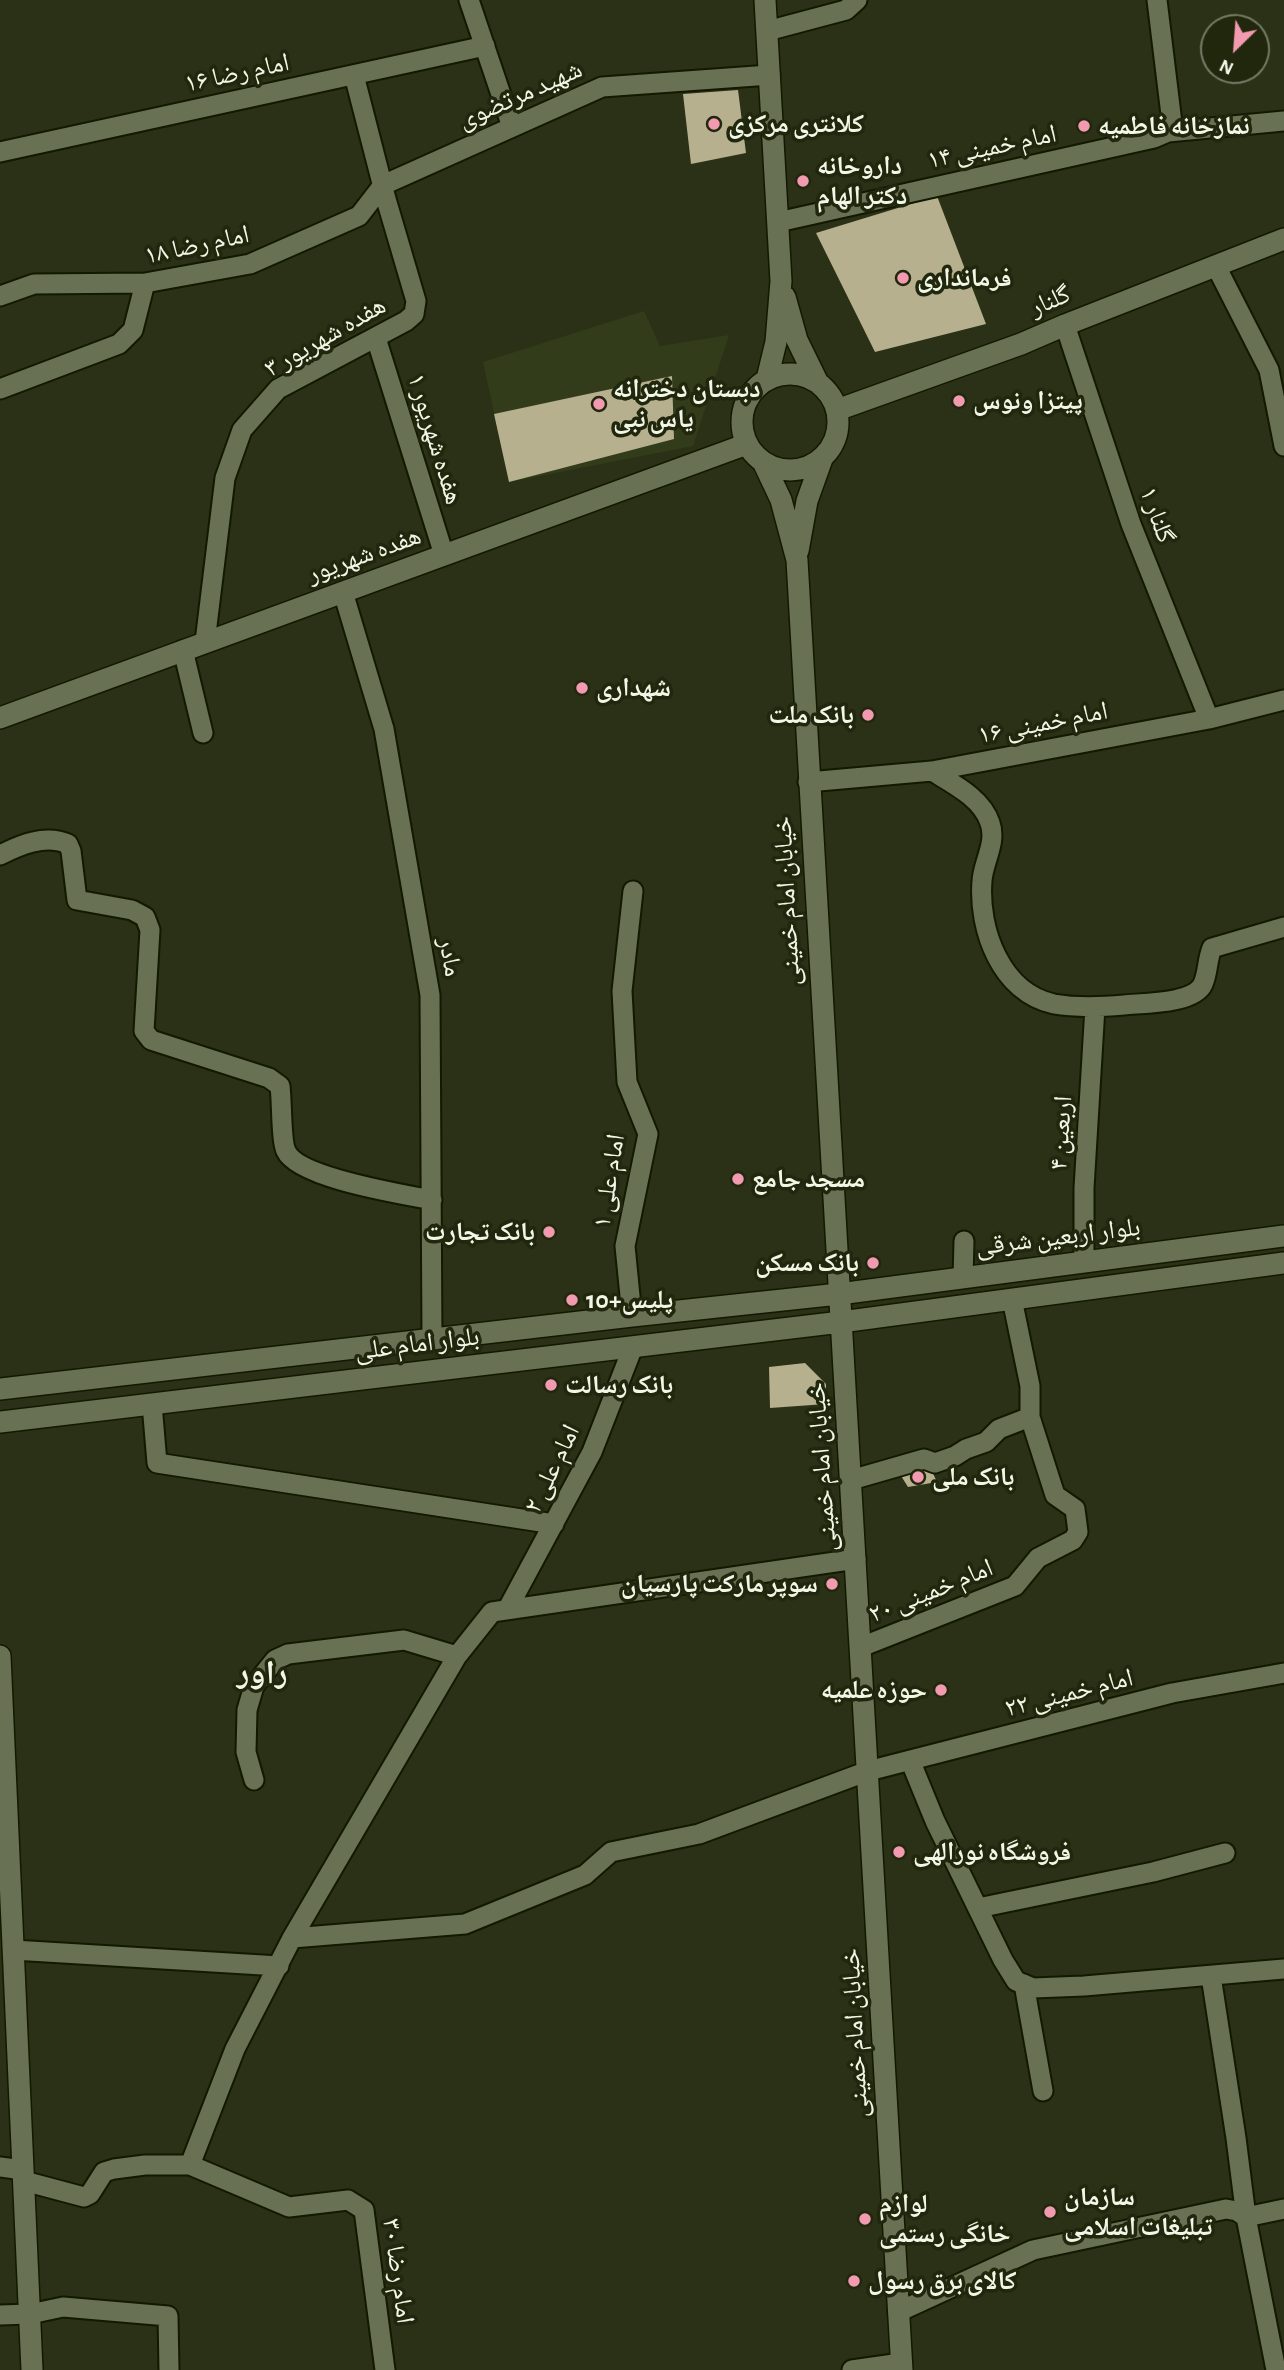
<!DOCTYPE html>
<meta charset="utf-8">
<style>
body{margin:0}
#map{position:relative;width:1284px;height:2370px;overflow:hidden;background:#2a3116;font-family:"Alegreya Sans",sans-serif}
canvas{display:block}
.north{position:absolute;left:1200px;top:14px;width:70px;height:70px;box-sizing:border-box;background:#20270d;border:2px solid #747a64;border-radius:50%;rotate:205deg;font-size:19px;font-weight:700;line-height:28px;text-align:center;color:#f1f7e6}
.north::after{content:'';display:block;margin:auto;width:24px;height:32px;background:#f29aaf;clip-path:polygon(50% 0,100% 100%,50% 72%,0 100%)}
</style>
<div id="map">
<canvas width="1284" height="2370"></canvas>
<div class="north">N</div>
</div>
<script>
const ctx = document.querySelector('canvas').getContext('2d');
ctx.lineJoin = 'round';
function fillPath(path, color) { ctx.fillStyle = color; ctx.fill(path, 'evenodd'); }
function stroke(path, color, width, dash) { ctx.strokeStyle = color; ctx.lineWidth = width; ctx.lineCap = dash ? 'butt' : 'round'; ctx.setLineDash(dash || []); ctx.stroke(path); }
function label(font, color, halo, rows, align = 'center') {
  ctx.font = font + ' "Alegreya Sans","Noto Naskh Arabic",sans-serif'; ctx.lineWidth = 7; ctx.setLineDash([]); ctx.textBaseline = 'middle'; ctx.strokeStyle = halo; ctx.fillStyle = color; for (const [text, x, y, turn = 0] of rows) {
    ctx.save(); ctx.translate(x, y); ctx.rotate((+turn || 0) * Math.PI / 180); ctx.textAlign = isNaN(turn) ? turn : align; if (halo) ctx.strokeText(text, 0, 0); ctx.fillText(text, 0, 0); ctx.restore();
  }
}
fillPath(new Path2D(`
 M644 311 660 346 729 335 693 446 509 482 483 362Z`), '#333c1a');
fillPath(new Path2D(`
 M738 90 746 153 691 164 683 94Z
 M937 196 986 324 875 352 816 233Z
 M672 376 674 439 509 482 494 414Z
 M805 1363 826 1384V1404L770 1408 769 1367Z
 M928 1463 937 1482 908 1487 898 1471Z`), '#b6b08f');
const street = new Path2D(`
 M469 0 512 127
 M767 31 846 10 857 0
 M1168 132 1284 121
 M0 152 485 46
 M778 222 1154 138 1168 132 1172 123 1157 0
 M1216 266 1269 370 1284 446
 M0 296 34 284 145 283 250 264 359 216 383 185 602 87 770 75
 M1065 325 1131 524 1209 719
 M376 338 444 555
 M0 389 119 344 133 330 145 283
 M343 592 384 729 430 995 432 1340
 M205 642 225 478 242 430 278 389 406 321 414 314 416 301 386 199 354 75
 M183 650 203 733
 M932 771C953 784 982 798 990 823 997 843 983 862 982 881 978 929 1001 993 1054 1004 1077 1008 1101 1007 1124 1005 1143 1003 1194 1004 1203 984 1208 973 1207 960 1212 948L1284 927
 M808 782 932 771 1209 719 1284 700
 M0 855C20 845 45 834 68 844L71 851 77 900 132 910 145 917 150 930 144 1031 151 1040 269 1078 280 1086C282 1101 281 1141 286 1151 298 1178 402 1194 432 1200
 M1084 1262V1188L1095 1007
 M963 1278 964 1241
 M632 1316 625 1246 648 1134 627 1082 622 991 633 891
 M152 1404 157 1463 554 1524
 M851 1480 924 1459 935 1463 955 1456 966 1449 986 1442 999 1429 1030 1417V1386L1012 1299
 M507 1610 592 1452 633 1347
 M861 1647 1015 1586 1038 1558 1073 1540 1078 1532 1075 1509 1055 1495 1030 1417
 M910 1760 935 1821 1003 1960 1016 1981 1033 1988 1084 1986 1284 1969
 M254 1780 246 1752 247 1710 254 1686 275 1660 288 1654 404 1640 457 1656
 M978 1908 1153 1872 1225 1853
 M292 1938 465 1924 585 1875 611 1852 699 1834 868 1771 1172 1693 1284 1673
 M13 1950 279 1966
 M1211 1976 1236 2138 1246 2217 1276 2370
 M1024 1984 1043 2091
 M190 2165 235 2049 292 1938 457 1656 492 1612 856 1559
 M0 2167 23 2170
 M24 2181 84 2197 90 2194 104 2172 114 2169 145 2165H190L289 2207 348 2200 364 2210 385 2370
 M1246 2217 1284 2209
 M898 2312 1033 2250 1226 2209 1237 2211 1246 2217
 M0 2315 30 2314 63 2307 168 2316 169 2370
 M852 2370 901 2363`);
const secondary = new Path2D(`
 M765 0 781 281 776 342 767 379
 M785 297 797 340 818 383
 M742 422a48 48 0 1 1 96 0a48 48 0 1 1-96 0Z
 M837 410 1021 344 1065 325 1284 239
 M764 464 781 500 797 560C828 1164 870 1767 902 2370
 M798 551 807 501 822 459
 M0 718 747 444
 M0 1389 632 1316 839 1294 1284 1236
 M0 1422 841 1322 1284 1263
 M0 1656 32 2370`);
stroke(street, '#131901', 23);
stroke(secondary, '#131901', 24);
stroke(street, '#687153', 19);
stroke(secondary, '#687153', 21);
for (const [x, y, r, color] of [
 [714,124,7,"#f29aaf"],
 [1084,126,7,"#f29aaf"],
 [803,181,7,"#f29aaf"],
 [903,278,7,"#f29aaf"],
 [959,401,7,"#f29aaf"],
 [599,404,7,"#f29aaf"],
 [582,688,7,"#f29aaf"],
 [868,715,7,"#f29aaf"],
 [738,1179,7,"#f29aaf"],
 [549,1232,7,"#f29aaf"],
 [873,1263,7,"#f29aaf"],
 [572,1300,7,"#f29aaf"],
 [551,1385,7,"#f29aaf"],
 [918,1477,7,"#f29aaf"],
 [832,1584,7,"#f29aaf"],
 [941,1690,7,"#f29aaf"],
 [899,1852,7,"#f29aaf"],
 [1050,2212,7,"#f29aaf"],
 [865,2219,7,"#f29aaf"],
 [854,2281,7,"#f29aaf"]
]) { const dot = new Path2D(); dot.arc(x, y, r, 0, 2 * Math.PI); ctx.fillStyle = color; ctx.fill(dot); stroke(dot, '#20270d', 2.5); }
label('26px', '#f1f7e6', '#20270d', [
 ["امام رضا ۱۶",237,73,-12],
 ["شهید مرتضوی",520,95,-24],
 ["امام خمینی ۱۴",992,147,-12],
 ["امام رضا ۱۸",197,245,-12],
 ["گلنار",1050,301,-23],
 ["هفده شهریور ۳",325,337,-30],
 ["هفده شهریور ۱",435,439,73],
 ["گلنار ۱",1157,515,70],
 ["هفده شهریور",364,555,-20],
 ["امام خمینی ۱۶",1043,723,-11],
 ["خیابان امام خمینی",787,901,-93],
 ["مادر",450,957,80],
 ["اربعین ۴",1061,1133,-86],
 ["امام علی ۱",609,1181,-81],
 ["بلوار اربعین شرقی",1058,1237,-7],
 ["بلوار امام علی",417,1344,-7],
 ["خیابان امام خمینی",822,1467,-94],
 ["امام علی ۲",552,1469,-64],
 ["امام خمینی ۲۰",931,1591,-22],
 ["امام خمینی ۲۲",1069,1693,-14],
 ["خیابان امام خمینی",855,2033,-93],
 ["امام رضا ۳۰",398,2271,82]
]);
label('bold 26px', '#f1f7e6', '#20270d', [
 ["کلانتری مرکزی",728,124],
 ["نمازخانه فاطمیه",1098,126],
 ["داروخانه",817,166],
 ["دکتر الهام",817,196],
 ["فرمانداری",917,278],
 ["دبستان دخترانه",613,389],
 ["یاس نبی",613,419],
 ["پیتزا ونوس",973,401],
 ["شهداری",596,688],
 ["بانک ملت",854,715,"right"],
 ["مسجد جامع",752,1179],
 ["بانک تجارت",535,1232,"right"],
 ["بانک مسکن",859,1263,"right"],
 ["پلیس+10",586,1300],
 ["بانک رسالت",565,1385],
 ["بانک ملی",932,1477],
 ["سوپر مارکت پارسیان",818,1584,"right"],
 ["حوزه علمیه",927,1690,"right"],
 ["فروشگاه نورالهی",913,1852],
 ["سازمان",1064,2197],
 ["تبلیغات اسلامی",1064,2227],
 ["لوازم",879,2204],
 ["خانگی رستمی",879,2234],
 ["کالای برق رسول",868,2281]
], 'left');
label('bold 33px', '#f1f7e6', '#20270d', [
 ["راور",262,1673]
]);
</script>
